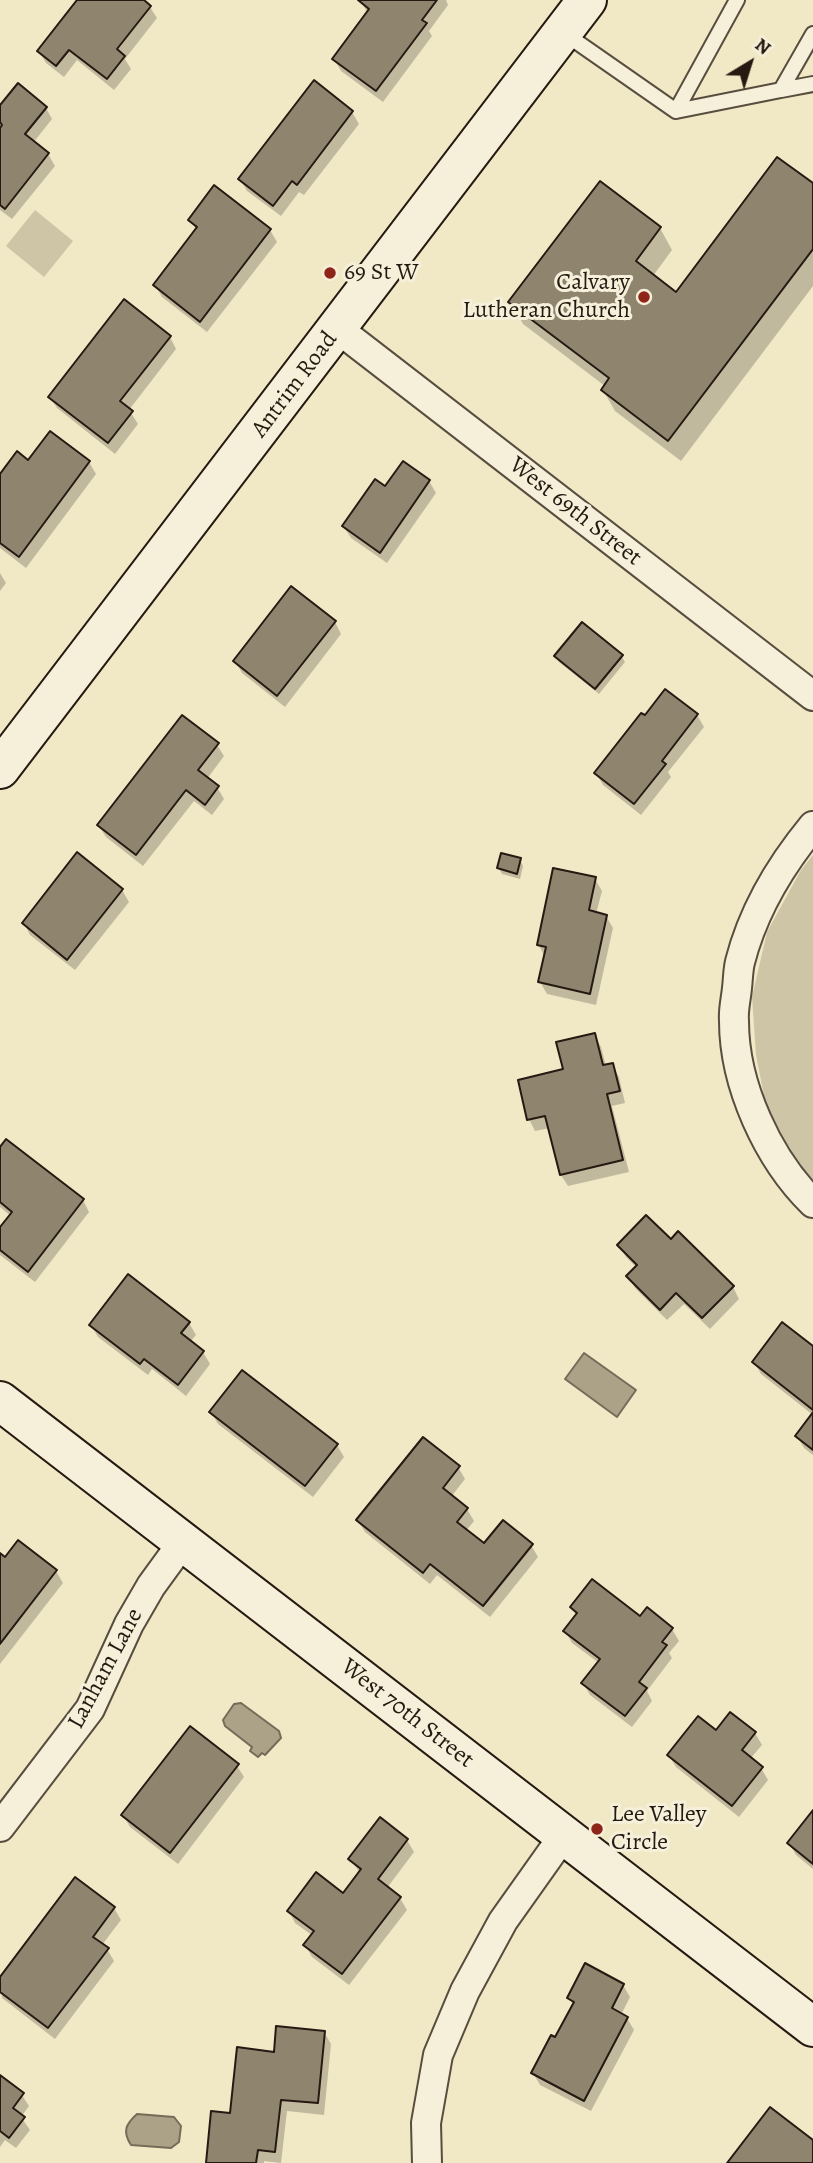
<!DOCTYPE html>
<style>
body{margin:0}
#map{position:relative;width:813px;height:2163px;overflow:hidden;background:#f1e8c6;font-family:Alegreya,serif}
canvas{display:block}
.north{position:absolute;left:715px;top:28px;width:70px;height:70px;-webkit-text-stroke:5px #f6f0da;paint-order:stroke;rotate:38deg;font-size:19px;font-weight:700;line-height:28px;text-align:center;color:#251911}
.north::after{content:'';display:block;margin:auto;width:24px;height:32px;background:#251911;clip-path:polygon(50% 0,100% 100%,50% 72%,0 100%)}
</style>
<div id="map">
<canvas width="813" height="2163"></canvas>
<div class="north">N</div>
</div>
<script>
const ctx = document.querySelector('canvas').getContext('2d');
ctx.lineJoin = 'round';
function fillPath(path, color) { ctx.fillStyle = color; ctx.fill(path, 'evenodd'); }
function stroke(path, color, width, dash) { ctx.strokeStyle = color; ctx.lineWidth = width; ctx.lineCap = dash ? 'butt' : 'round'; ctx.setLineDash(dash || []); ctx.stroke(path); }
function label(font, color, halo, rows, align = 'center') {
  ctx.font = font + ' Alegreya,serif'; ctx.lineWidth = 6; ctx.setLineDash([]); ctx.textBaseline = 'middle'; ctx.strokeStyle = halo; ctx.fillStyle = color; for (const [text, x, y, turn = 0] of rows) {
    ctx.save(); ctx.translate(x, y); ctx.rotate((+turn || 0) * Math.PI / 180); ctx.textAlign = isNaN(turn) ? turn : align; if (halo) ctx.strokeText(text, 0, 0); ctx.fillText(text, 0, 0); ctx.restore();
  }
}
fillPath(new Path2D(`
 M35 210 73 241 44 277 6 246Z
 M813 855V1180L792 1157 766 1106 756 1055 752 997 767 932 801 870Z`), '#cec5a7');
const water = new Path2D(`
 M584 1353 636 1390 617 1417 565 1379Z
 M241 1703 279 1731 281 1738 265 1755 262 1753 258 1757 250 1751 252 1747 225 1726 223 1720 234 1704Z
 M137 2114 174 2117 181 2126 179 2142 171 2148 131 2145C122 2131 126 2124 137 2114Z`);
fillPath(water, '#aca288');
stroke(water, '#766b58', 2);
fillPath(new Path2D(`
 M79 0H142L150 7 157 18 125 59 131 69 114 90 77 60 64 77 46 63 39 51Z
 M360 0H446L448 5 429 31 432 36 383 102 341 71 334 59 367 12Z
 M0 108H46L52 119 33 143 48 154 55 166 12 219 0 210Z
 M352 112 359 124 304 195 299 192 281 216 247 191 240 179Z
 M813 185V286L681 461 615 411 603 390 605 386 523 324 511 303 660 228 672 250 653 276 676 294Z
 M190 220 270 230 277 242 207 332 162 297 155 285 197 231Z
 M170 337 176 349 129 410 138 424 115 454 57 408 50 397Z
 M89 462 96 474 26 568 0 548V477L29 463Z
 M429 481 436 493 387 563 351 538 344 527 386 488Z
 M0 573 6 583 0 591Z
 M335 622 341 634 285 707 242 673 235 661Z
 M556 656 622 657 625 662 599 694 559 662Z
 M697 715 704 727 668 772 671 777 641 815 603 785 596 773Z
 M217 745 224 756 207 779 217 787 224 799 212 815 194 801 143 866 106 837 99 826Z
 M520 860 523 866 520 879 502 874 499 868Z
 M595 879 602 891 596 914 606 916 613 928 596 1005 547 994 540 982 545 957 538 944Z
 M122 890 129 902 75 970 30 935 24 923Z
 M594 1035 601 1047 606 1066 612 1065 619 1077 625 1103 612 1106 629 1172 568 1186 561 1175 550 1128 535 1131 529 1119Z
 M0 1150 83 1200 89 1212 35 1282 0 1255V1229L11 1216 0 1207Z
 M671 1241 733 1287 739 1299 710 1329 684 1304 667 1320 635 1288 628 1276 637 1268 626 1257 619 1245Z
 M189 1323 196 1335 190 1342 203 1352 210 1364 186 1396 152 1369 148 1375 98 1337 91 1325Z
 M813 1349V1415L761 1374 754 1362Z
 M242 1372 337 1445 344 1457 313 1497 218 1424 211 1412Z
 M813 1415V1455L804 1448 797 1436Z
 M458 1467 465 1479 451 1497 467 1509 474 1521 466 1531 484 1546 531 1545 538 1557 490 1617 437 1575 430 1584 365 1532 358 1521Z
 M0 1556 5 1560 56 1571 63 1583 0 1664Z
 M572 1608 672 1629 679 1641 669 1653 672 1658 647 1691 652 1701 632 1727 590 1695 583 1683 599 1663 572 1643 565 1631 577 1616Z
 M716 1732 755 1733 762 1745 750 1759 761 1768 768 1780 739 1817 676 1767 669 1756Z
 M237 1766 244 1777 178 1864 130 1827 123 1815Z
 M813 1813V1869L796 1855 789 1843Z
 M407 1840 414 1852 387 1888 400 1898 407 1910 349 1985 312 1957 305 1945 313 1936 295 1923 289 1911 343 1895 360 1873 350 1859Z
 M114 1908 121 1920 102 1945 107 1949 114 1961 55 2039 2 1998 0 1980Z
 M623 1985 630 1997 621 2015 627 2018 634 2030 591 2111 540 2085 533 2073 556 2039 574 2007 569 1998Z
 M324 2032 331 2044 324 2115 287 2111 281 2163 264 2161V2163H208L232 2115 275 2054Z
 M0 2077 22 2095 29 2106 21 2117 30 2130 16 2148 5 2140 0 2147Z`), '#0003');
const building = new Path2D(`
 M77 0H144L151 6 117 49 125 56 107 79 69 50 56 66 37 51Z
 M437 0 422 20 427 23 376 91 332 59 369 9 358 0Z
 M314 80 353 111 297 185 292 181 273 206 238 179Z
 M18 83 47 107 25 134 49 153 5 209 0 205V128L2 125 0 122V105Z
 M777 157 813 183V249L668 441 601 390 609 378 508 302 600 181 661 227 636 261 676 292Z
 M214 185 271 229 200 322 153 285 197 227 188 220Z
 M124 299 171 336 120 401 133 411 108 443 48 397Z
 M50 431 90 461 19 557 0 543V474L17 451 28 460Z
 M403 461 430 480 380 553 342 526 375 479 385 486Z
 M291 586 336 621 277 696 233 661Z
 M582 622 623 655 595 689 554 656Z
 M665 689 698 714 662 761 666 764 634 804 594 773 641 713 645 715Z
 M182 715 219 743 198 770 219 786 205 805 186 790 136 855 97 825Z
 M77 852 123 889 67 960 22 923Z
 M501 853 521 858 517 874 497 868Z
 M553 868 596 877 589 910 607 915 590 994 538 982 546 947 537 945Z
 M595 1033 603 1065 613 1063 620 1091 607 1094 623 1160 560 1175 545 1116 527 1120 518 1080 563 1069 556 1042Z
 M6 1139 84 1199 28 1272 0 1250V1227L12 1212 0 1202V1147Z
 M646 1215 671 1239 678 1231 734 1286 702 1318 676 1293 660 1310 626 1276 637 1265 617 1245Z
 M128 1274 190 1322 181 1333 204 1351 178 1385 144 1359 140 1364 89 1325Z
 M782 1322 813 1346V1410L752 1362Z
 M242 1370 338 1444 305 1486 209 1412Z
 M813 1412V1450L795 1436Z
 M423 1437 460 1466 443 1488 468 1508 457 1522 484 1543 503 1520 533 1544 483 1606 430 1564 423 1573 356 1520Z
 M18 1540 57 1570 0 1644V1553L5 1557Z
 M592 1579 640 1616 647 1607 673 1628 662 1642 667 1645 639 1682 647 1688 625 1716 581 1683 600 1659 563 1631 577 1613 570 1607Z
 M730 1712 756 1732 742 1750 763 1767 732 1806 667 1755 698 1716 716 1730Z
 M190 1726 239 1764 170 1853 121 1815Z
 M813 1810V1864L787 1843Z
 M380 1817 408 1839 378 1879 401 1897 342 1974 303 1945 314 1931 287 1911 316 1872 343 1893 361 1869 348 1859Z
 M75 1877 115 1907 93 1937 109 1948 48 2028 0 1992V1977Z
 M585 1963 624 1984 612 2008 628 2017 584 2101 531 2073 551 2035 555 2037 574 2002 567 1998Z
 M276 2026 325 2031 318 2103 281 2100 275 2152 258 2150 256 2163H206L211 2111 230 2113 237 2047 274 2052Z
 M0 2075 24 2093 13 2108 25 2117 9 2138 0 2131Z
 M770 2107 813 2140V2163H727Z`);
fillPath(building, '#8f856f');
stroke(building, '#251911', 2);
const lane = new Path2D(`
 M564 33 676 111 737 0
 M781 90 813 84
 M676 111 781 90 813 34`);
const street = new Path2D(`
 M338 329 813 696
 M813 826C780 866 753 911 740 962 738 970 738 980 737 988 736 999 733 1010 734 1021 734 1085 768 1159 813 1203
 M0 1827 90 1709 129 1624 151 1586 183 1542
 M427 2163 426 2123 438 2055 465 1991 503 1921 564 1835`);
const secondary = new Path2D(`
 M0 769 587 0
 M0 1401 813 2027`);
stroke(lane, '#584d3e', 18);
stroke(street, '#584d3e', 32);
stroke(secondary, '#251911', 42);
stroke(lane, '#f6f0da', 14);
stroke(street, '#f6f0da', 28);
stroke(secondary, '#f6f0da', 38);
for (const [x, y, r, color] of [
 [330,273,7,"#8f2418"],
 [644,297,7,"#8f2418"],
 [597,1829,7,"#8f2418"]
]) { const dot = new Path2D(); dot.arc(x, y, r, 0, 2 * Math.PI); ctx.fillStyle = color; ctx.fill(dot); stroke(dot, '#f6f0da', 2.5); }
label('24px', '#251911', '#f6f0da', [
 ["69 St W",344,273],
 ["Calvary",630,283,"right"],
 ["Lutheran Church",630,311,"right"],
 ["Lee Valley",611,1815],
 ["Circle",611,1843]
], 'left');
label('24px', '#251911', '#f6f0da', [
 ["Antrim Road",295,385,-53],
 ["West 69th Street",575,512,38],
 ["Lanham Lane",106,1669,-62],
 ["West 70th Street",407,1714,38]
]);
</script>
